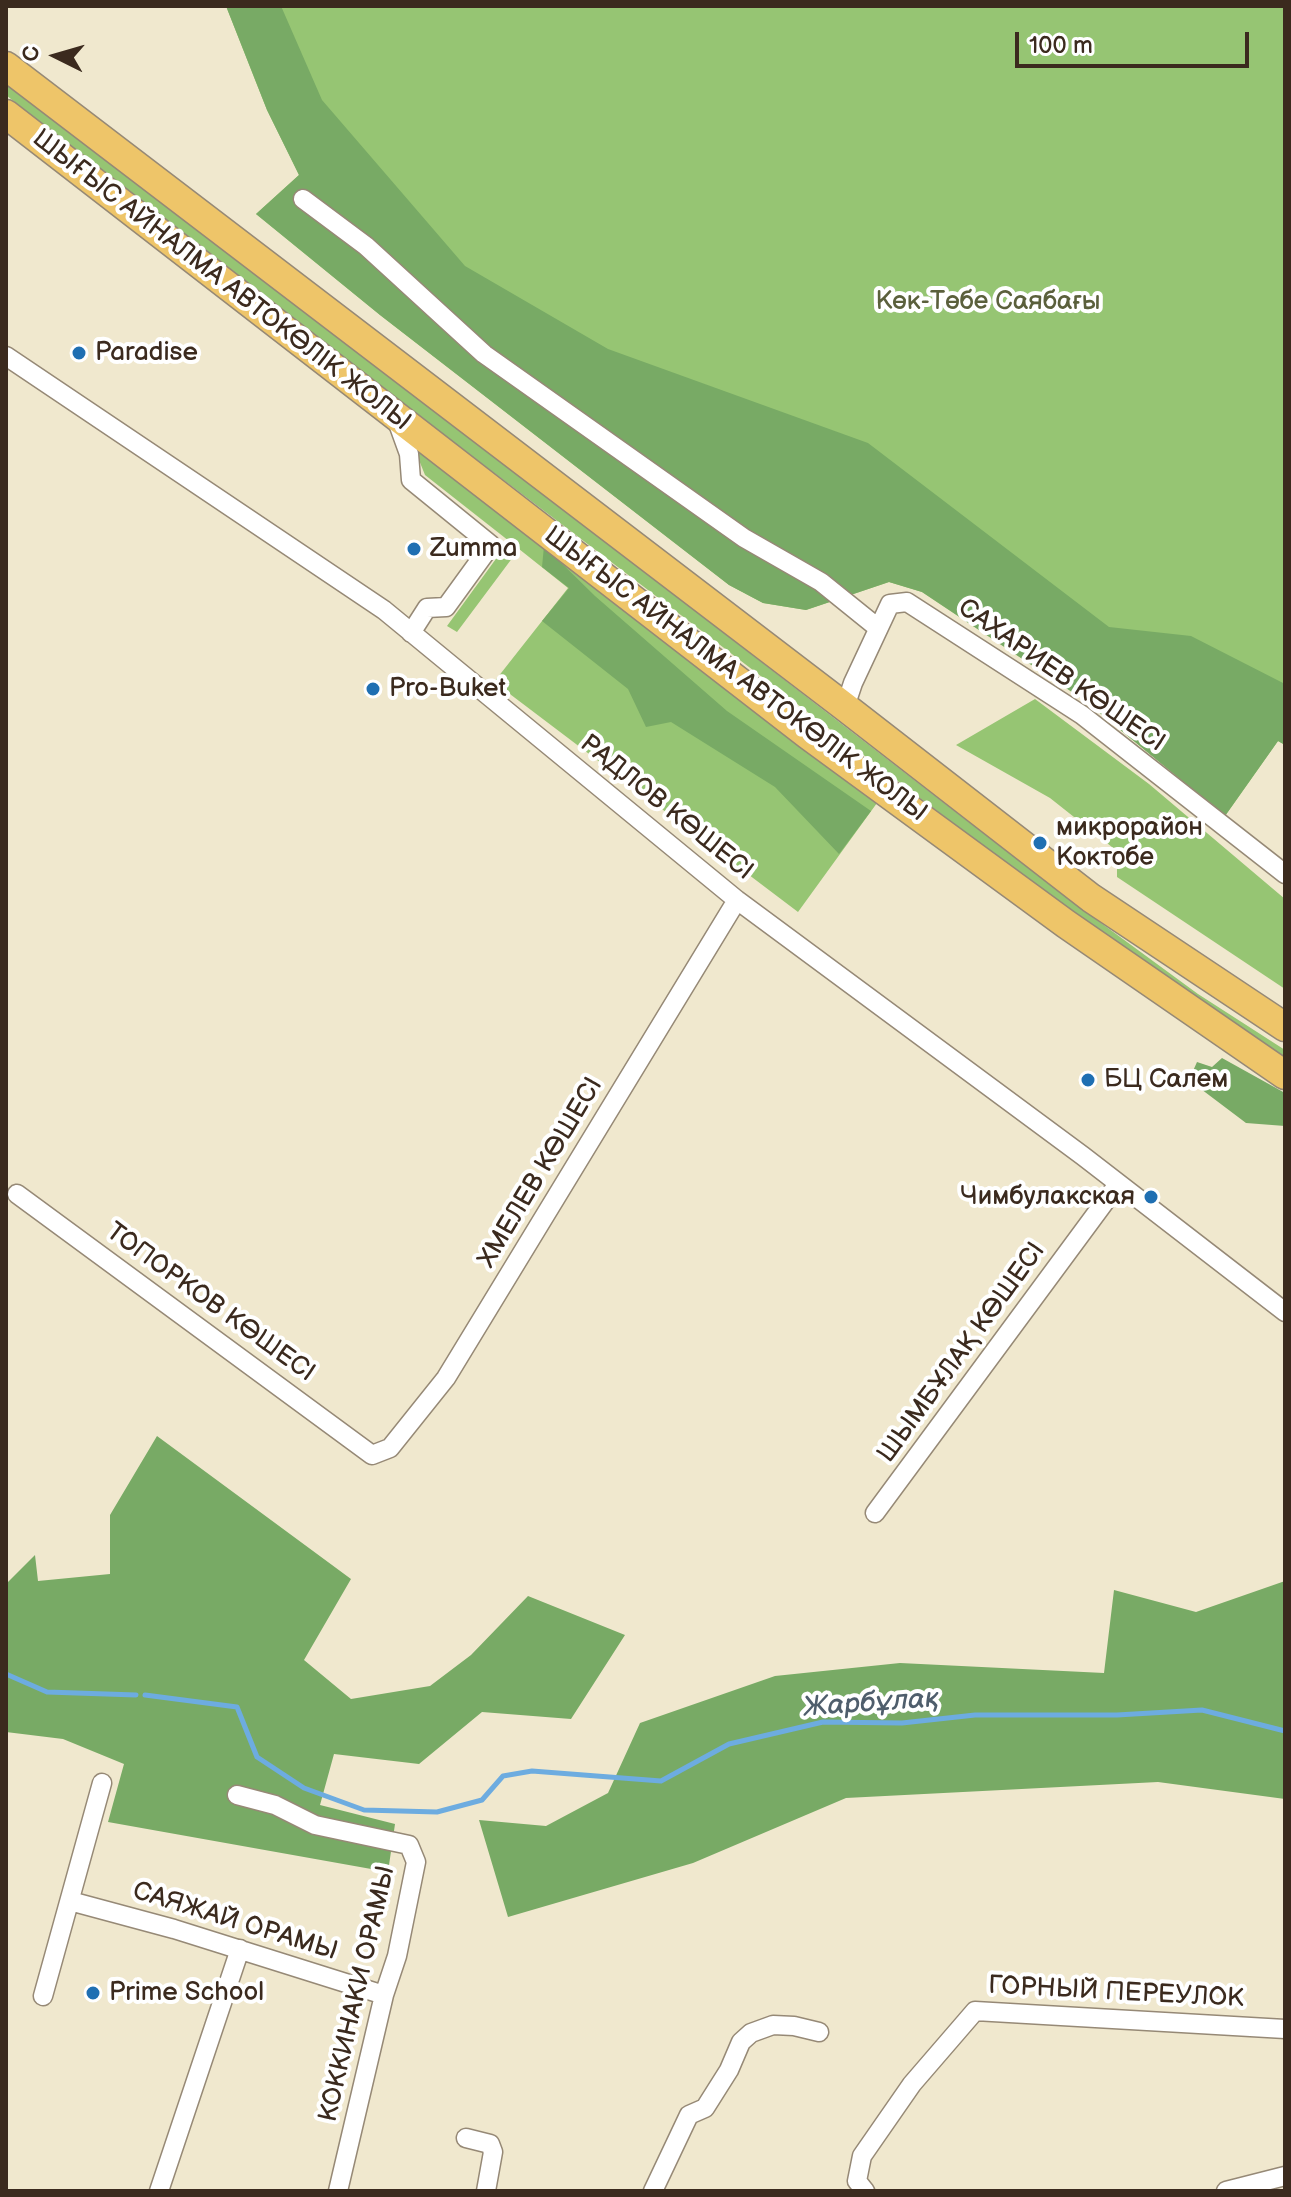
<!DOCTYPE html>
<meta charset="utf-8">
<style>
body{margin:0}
#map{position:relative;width:1291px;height:2197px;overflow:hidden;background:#f0e8ce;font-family:"Balsamiq Sans",sans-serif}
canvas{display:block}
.frame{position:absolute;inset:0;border:8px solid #3b2a1e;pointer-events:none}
.north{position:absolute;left:16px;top:16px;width:80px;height:80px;-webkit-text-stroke:6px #fff;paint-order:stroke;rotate:275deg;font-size:22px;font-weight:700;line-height:32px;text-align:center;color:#3b2a1e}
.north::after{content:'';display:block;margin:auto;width:28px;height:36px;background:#3b2a1e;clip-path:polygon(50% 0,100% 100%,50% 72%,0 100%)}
.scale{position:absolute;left:1015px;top:32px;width:234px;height:36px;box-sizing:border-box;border:4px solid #3b2a1e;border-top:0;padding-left:10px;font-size:24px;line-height:28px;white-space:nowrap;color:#3b2a1e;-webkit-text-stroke:6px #fff;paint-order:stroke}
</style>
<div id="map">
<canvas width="1291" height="2197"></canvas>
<div class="frame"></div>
<div class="north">С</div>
<div class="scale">100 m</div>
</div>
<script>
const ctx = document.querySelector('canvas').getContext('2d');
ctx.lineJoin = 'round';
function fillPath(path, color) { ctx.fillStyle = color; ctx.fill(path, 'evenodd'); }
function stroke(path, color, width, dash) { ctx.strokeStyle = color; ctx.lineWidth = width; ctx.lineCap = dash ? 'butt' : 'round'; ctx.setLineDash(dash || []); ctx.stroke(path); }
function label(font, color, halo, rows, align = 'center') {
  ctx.font = font + ' "Balsamiq Sans",sans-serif'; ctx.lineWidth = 8; ctx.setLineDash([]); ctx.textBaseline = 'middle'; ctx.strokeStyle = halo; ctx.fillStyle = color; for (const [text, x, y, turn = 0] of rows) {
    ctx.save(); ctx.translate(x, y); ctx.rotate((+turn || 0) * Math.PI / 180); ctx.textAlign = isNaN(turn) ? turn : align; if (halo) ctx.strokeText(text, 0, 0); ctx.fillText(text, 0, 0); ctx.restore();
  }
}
fillPath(new Path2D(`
 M226 6H1285V745L1278 741 1225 816 1084 700 922 592 889 582 806 610 763 603 729 585 380 315 256 214 299 175 267 110Z
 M6 79 1071 901 1198 994 1285 1050V1058C1071 920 872 760 669 606 447 436 223 270 6 95Z
 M413 445 877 803 798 912 494 682 568 588 519 549 457 632 447 626 509 541 425 475Z
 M1035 699 1149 784 1285 899V989L1117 877V851L1050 798 956 745Z`), '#96c573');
fillPath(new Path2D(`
 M226 6H281L322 100 465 266 608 349 868 443 1109 627 1191 636 1285 684V745L1278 741 1225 816 1084 700 922 592 889 582 806 610 763 603 729 585 380 315 256 214 299 175 267 110Z
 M544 546 595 596 727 711 871 811 839 854 775 787 671 722 646 727 628 689 542 621 569 588 542 567Z
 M1222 1058 1285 1093V1126L1246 1123 1189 1080 1197 1062 1212 1067Z
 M157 1436 351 1579 304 1660 351 1699 430 1686 471 1655 528 1596 625 1635 571 1719 482 1712 419 1764 334 1754 320 1805 395 1824 388 1872 108 1822 124 1764 63 1739 6 1732V1584L35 1555 38 1581 110 1574V1515Z
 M1285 1581V1799L1158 1782 846 1798 693 1863 508 1917 479 1820 546 1826 608 1793 640 1723 775 1676 900 1663 1104 1673 1114 1590 1196 1612Z`), '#78aa65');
stroke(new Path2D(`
 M6 1674 47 1692 136 1695
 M145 1695 237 1707 257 1757 304 1788 364 1810 437 1812 482 1800 503 1776 532 1771 661 1781 729 1744 823 1722 902 1723 975 1715H1117L1202 1710 1285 1731`), '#6dace0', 5);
const minor = new Path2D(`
 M303 199 366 246 484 354 744 538 821 582 878 628
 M6 356 384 610 737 900 1083 1156 1285 1312
 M396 418 409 454 411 480 491 545 446 607 427 608 411 633
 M845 707 853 683 890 604 907 602 1082 715 1285 874
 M17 1194 372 1455 390 1448 446 1378 737 900
 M875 1513 1118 1184
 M237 1795 275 1805 315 1825 409 1845 416 1862 397 1956 384 1995 338 2191
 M70 1901 174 1929 384 1995
 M43 1996 102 1783
 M466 2138 490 2144 493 2152 486 2191
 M159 2191 240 1949
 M653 2191 689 2115 705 2108 729 2070 741 2042 751 2033 773 2025 794 2026 819 2032
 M865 2191 857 2181 862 2156 912 2084 975 2011 1285 2029
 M1226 2191 1285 2176`);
const primary = new Path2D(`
 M6 66 845 707 1091 898 1285 1027
 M6 114 808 735 1066 924 1285 1075`);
stroke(minor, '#968976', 21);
stroke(primary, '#968976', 31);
stroke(minor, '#fff', 18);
stroke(primary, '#eec569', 28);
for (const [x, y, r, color] of [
 [79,353,8,"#1f6fb2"],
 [414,549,8,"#1f6fb2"],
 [373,689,8,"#1f6fb2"],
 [1040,843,8,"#1f6fb2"],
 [1088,1080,8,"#1f6fb2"],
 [1151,1197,8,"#1f6fb2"],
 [93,1993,8,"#1f6fb2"]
]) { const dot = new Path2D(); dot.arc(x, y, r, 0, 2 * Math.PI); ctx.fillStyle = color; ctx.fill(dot); stroke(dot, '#fff', 3); }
label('26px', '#3b2a1e', '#fff', [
 ["ШЫҒЫС АЙНАЛМА АВТОКӨЛІК ЖОЛЫ",221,281,38],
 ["ШЫҒЫС АЙНАЛМА АВТОКӨЛІК ЖОЛЫ",735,675,37],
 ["САХАРИЕВ КӨШЕСІ",1061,676,35],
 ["РАДЛОВ КӨШЕСІ",666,808,39],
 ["ХМЕЛЕВ КӨШЕСІ",541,1173,-59],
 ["ТОПОРКОВ КӨШЕСІ",210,1303,36],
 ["ШЫМБҰЛАҚ КӨШЕСІ",962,1353,-54],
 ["САЯЖАЙ ОРАМЫ",235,1922,17],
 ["ГОРНЫЙ ПЕРЕУЛОК",1116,1993,3],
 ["КОККИНАКИ ОРАМЫ",358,1994,-77]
]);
label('26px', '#5b603c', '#fff', [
 ["Көк-Төбе Саябағы",988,302]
]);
label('26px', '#3b2a1e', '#fff', [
 ["Paradise",95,353],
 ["Zumma",430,549],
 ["Pro-Buket",389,689],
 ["микрорайон",1056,828],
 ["Коктобе",1056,858],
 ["БЦ Салем",1104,1080],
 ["Чимбулакская",1135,1197,"right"],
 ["Prime School",109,1993]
], 'left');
label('italic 28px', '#4f5e6c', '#fff', [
 ["Жарбұлақ",871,1704,-4]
]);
</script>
